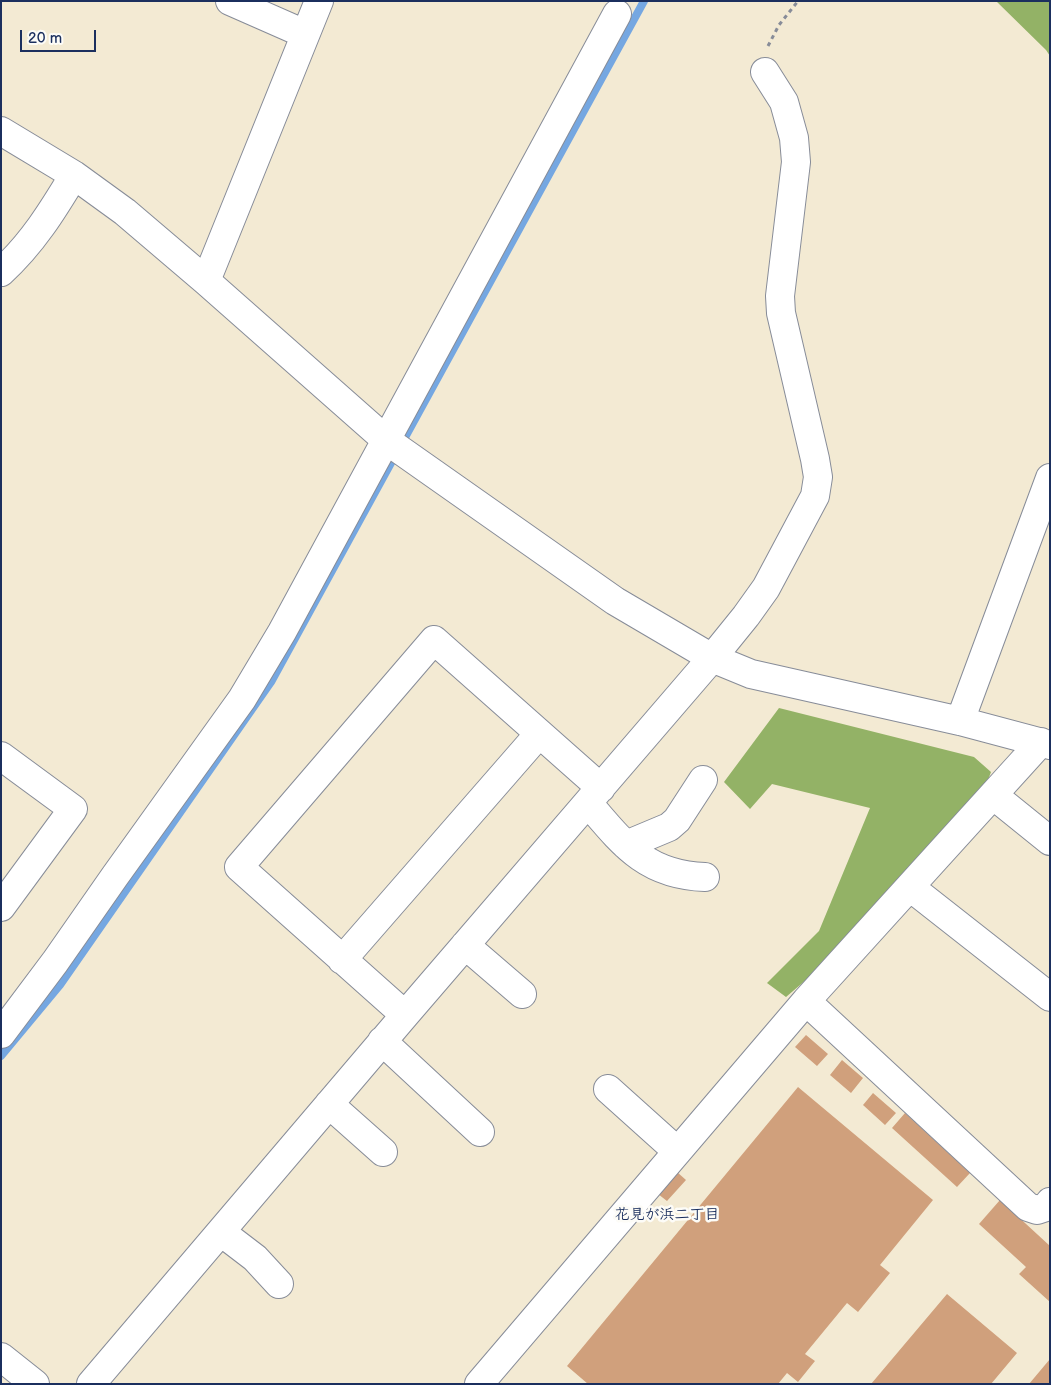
<!DOCTYPE html>
<meta charset="utf-8">
<style>
body{margin:0}
#map{position:relative;width:1051px;height:1385px;overflow:hidden;background:#f3ead3;font-family:"Balsamiq Sans",sans-serif}
canvas{display:block}
.frame{position:absolute;inset:0;border:2px solid #1b2f5e;pointer-events:none}
.scale{position:absolute;left:20px;top:30px;width:76px;height:22px;box-sizing:border-box;border:2px solid #1b2f5e;border-top:0;padding-left:6px;font-size:15px;line-height:18px;white-space:nowrap;color:#1b2f5e;-webkit-text-stroke:4px #fdfcf7;paint-order:stroke}
</style>
<div id="map">
<canvas width="1051" height="1385"></canvas>
<div class="frame"></div>
<div class="scale">20 m</div>
</div>
<script>
const ctx = document.querySelector('canvas').getContext('2d');
ctx.lineJoin = 'round';
function fillPath(path, color) { ctx.fillStyle = color; ctx.fill(path, 'evenodd'); }
function stroke(path, color, width, dash) { ctx.strokeStyle = color; ctx.lineWidth = width; ctx.lineCap = dash ? 'butt' : 'round'; ctx.setLineDash(dash || []); ctx.stroke(path); }
function label(font, color, halo, rows, align = 'center') {
  ctx.font = font + ' "Balsamiq Sans","Klee One",sans-serif'; ctx.lineWidth = 5; ctx.setLineDash([]); ctx.textBaseline = 'middle'; ctx.strokeStyle = halo; ctx.fillStyle = color; for (const [text, x, y, turn = 0] of rows) {
    ctx.save(); ctx.translate(x, y); ctx.rotate((+turn || 0) * Math.PI / 180); ctx.textAlign = isNaN(turn) ? turn : align; if (halo) ctx.strokeText(text, 0, 0); ctx.fillText(text, 0, 0); ctx.restore();
  }
}
fillPath(new Path2D(`
 M996 1H1050V56L1046 50Z
 M779 708 974 757 991 772 985 788 827 962 786 997 767 983 819 931 870 808 772 784 750 809 724 782Z`), '#93b266');
stroke(new Path2D(`
 M1 1056 60 985 271 682 644 1`), '#75a7e1', 8);
fillPath(new Path2D(`
 M806 1035 828 1054 817 1066 795 1047Z
 M842 1060 863 1078 851 1093 830 1075Z
 M798 1087 933 1200 880 1265 890 1273 858 1312 847 1303 805 1354 815 1361 798 1382 787 1373 778 1384H588L567 1366Z
 M873 1093 896 1113 885 1125 863 1105Z
 M905 1113 970 1173 957 1187 892 1128Z
 M677 1172 686 1180 667 1201 658 1194Z
 M1000 1200 1050 1246V1302L1019 1274 1026 1267 979 1224Z
 M947 1294 1017 1353 991 1384H871Z
 M1050 1359V1384H1029Z`), '#d0a07c');
const minor = new Path2D(`
 M230 1 305 34
 M1 131 74 175 125 212 206 281 386 440 615 601 712 658 751 674 960 721 1050 745
 M1 272C32 244 53 210 74 175
 M206 281 319 1
 M960 721 1050 478
 M1 756 73 809 1 907
 M993 795 1050 841
 M588 803C623 844 646 875 705 877
 M626 845 669 827 677 820 703 780
 M910 887 1050 997
 M465 945 522 994
 M342 960 539 734
 M806 1001 1028 1207 1037 1210 1046 1207 1050 1202
 M405 1015 239 867 434 640 601 788
 M1 1034 55 962 115 876 242 699 282 632 617 14
 M382 1041 480 1132
 M608 1089 677 1151
 M329 1104 383 1152
 M221 1232 255 1258 279 1284
 M91 1384 405 1015 712 658 746 616 766 588 815 496 818 477 815 459 781 313 780 296 796 162 794 138 784 102 765 72
 M479 1384 806 1001 1041 742`);
const highway = new Path2D(`
 M1 1357 35 1384`);
stroke(minor, '#878c98', 30);
stroke(highway, '#878c98', 30);
stroke(new Path2D(`
 M768 46 779 25 798 1`), '#878c98', 3, [4, 4]);
stroke(minor, '#fff', 28);
stroke(highway, '#fff', 28);
label('bold 15px', '#1b2f5e', '#fdfcf7', [
 ["花見が浜二丁目",667,1215]
]);
</script>
